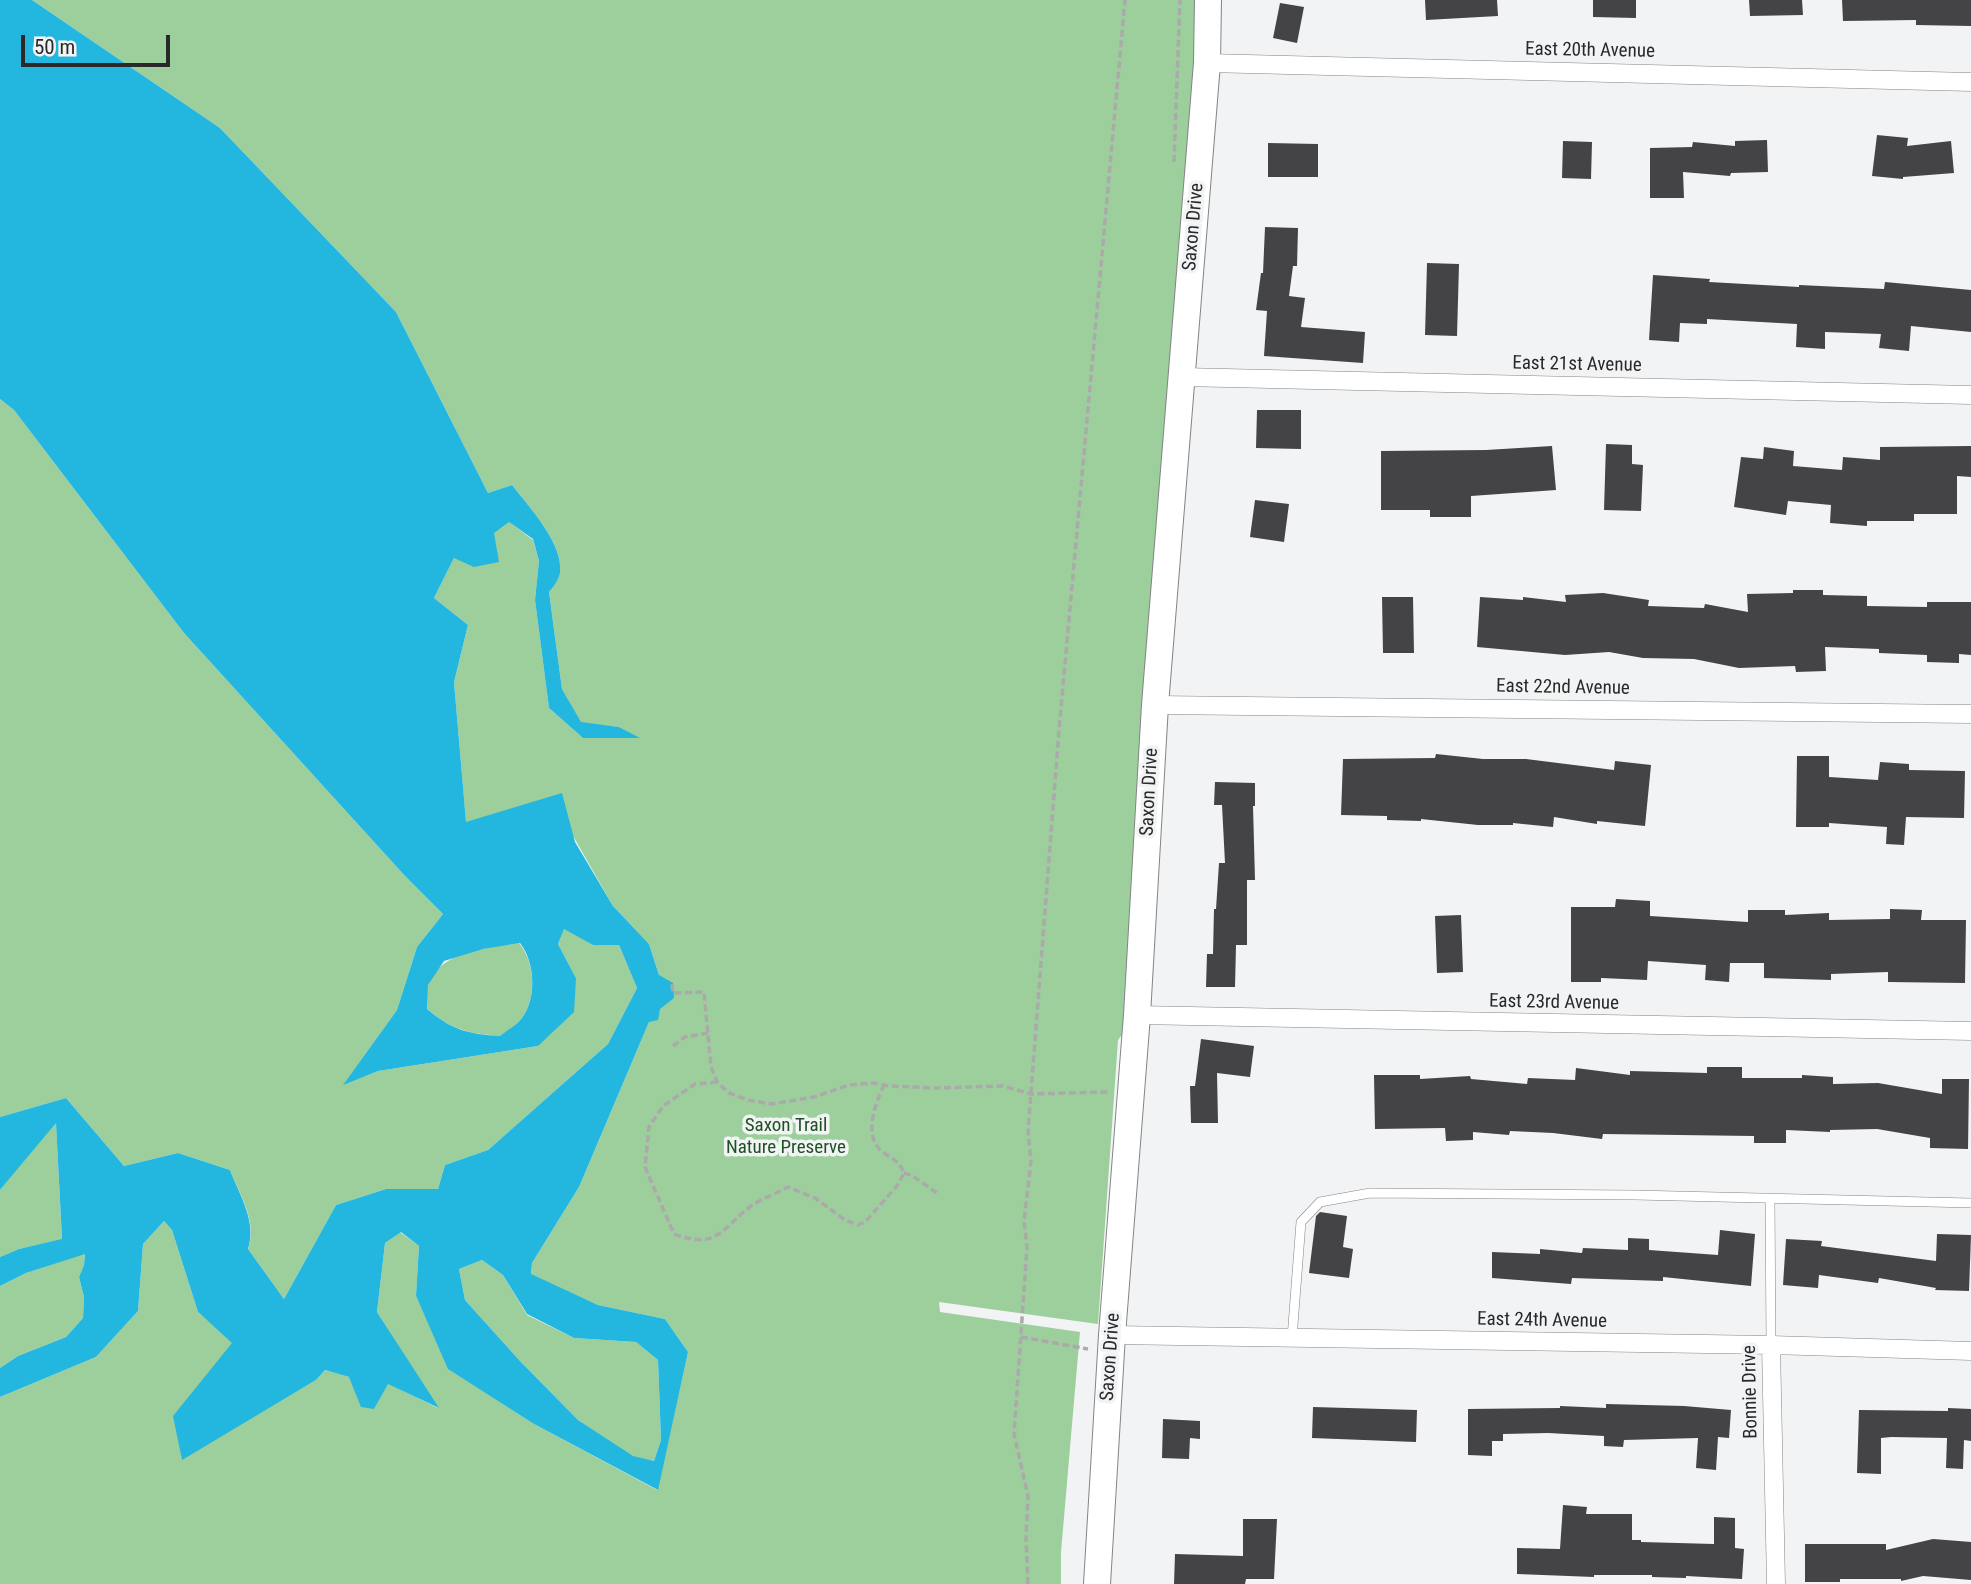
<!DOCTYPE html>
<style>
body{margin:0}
#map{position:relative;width:1971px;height:1584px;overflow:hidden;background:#f2f3f4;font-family:"Roboto Condensed",sans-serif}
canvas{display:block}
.scale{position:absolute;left:21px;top:35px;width:149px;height:32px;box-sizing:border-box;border:4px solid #29292a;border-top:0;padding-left:9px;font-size:21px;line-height:24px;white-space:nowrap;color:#29292a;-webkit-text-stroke:5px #f2f3f4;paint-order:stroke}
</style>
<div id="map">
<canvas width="1971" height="1584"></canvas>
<div class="scale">50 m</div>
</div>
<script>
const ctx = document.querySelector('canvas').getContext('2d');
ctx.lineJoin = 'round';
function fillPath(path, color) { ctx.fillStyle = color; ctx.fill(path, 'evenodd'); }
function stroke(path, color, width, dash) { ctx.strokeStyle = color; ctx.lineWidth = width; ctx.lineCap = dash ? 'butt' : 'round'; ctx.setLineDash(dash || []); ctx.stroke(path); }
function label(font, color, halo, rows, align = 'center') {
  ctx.font = font + ' "Roboto Condensed",sans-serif'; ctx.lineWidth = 7; ctx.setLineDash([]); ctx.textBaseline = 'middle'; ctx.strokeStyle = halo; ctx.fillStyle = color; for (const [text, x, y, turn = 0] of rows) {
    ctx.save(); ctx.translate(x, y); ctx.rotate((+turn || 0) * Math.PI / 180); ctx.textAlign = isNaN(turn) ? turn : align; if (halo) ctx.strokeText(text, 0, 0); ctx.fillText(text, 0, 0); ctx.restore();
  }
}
fillPath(new Path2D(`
 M32 0H1208L1137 1015 1118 1040 1098 1324 939 1302 940 1312 1080 1332 1061 1552V1584H0V1397L96 1357 138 1311 143 1244 164 1221 172 1230 198 1312 233 1343 174 1416 182 1459 316 1380 325 1370 349 1377 374 1409 387 1383 438 1408 377 1312 385 1243 400 1232 419 1246 416 1296 449 1369 534 1424 657 1490 688 1352 665 1319 598 1305 531 1275 532 1263 579 1187 649 1022 659 975 649 944 613 906 572 834 466 823 454 682 468 625 434 598 454 558 508 521 533 540 539 561 535 600 549 708 583 738H638L619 727 581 723 562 689 549 592C553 586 559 580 560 573 564 544 529 507 512 485L488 493 396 312 220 128Z
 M0 399 14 410 184 633 405 876 443 914 417 947 397 1010 344 1084 378 1071 538 1046 576 978 558 944 564 928 593 945H619L637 988 608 1044 488 1150 445 1165 438 1189H386L336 1205 284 1299 248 1249C258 1223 240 1195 230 1170L178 1153 124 1166 66 1098 0 1117Z
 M519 943C535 962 537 997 522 1018 517 1025 507 1031 500 1036 466 1033 453 1030 427 1009 428 1002 426 992 428 986 438 951 489 948 519 943Z
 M56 1122 62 1240 19 1249 0 1257V1190Z
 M85 1253 84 1265 79 1277 84 1297 83 1318 66 1337 18 1356 0 1368V1286L26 1273Z
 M482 1260 503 1275 527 1315 574 1338 636 1342 658 1360 661 1440 654 1461 633 1457 578 1420 520 1361 465 1300 459 1269Z`), '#9dcf9c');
fillPath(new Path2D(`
 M0 0H32L220 128 396 312 488 493 512 485C529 507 564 544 560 573 559 580 553 587 549 592L562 689 581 722 619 727 640 738H583L549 708 535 600 539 561 533 539 509 522 494 533 499 562 474 567 454 558 434 598 468 625 454 682 466 822 562 793 575 842 613 906 649 944 659 975 673 983 674 998 660 1009 658 1020 649 1022 579 1187 532 1263 531 1274 598 1305 665 1319 688 1352 658 1490 534 1424 448 1369 416 1296 419 1246 401 1232 385 1243 377 1312 439 1408 388 1384 374 1409 361 1407 349 1377 325 1370 316 1380 182 1460 173 1416 232 1343 198 1312 172 1230 164 1221 143 1244 138 1311 96 1357 0 1397V1368L18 1356 66 1337 83 1318 84 1297 79 1277 84 1265 85 1254 26 1273 0 1286V1257L19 1249 62 1239 56 1123 0 1190V1117L66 1098 124 1166 178 1153 230 1170C240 1196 257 1222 248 1249L284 1299 336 1205 386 1189H438L445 1165 488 1150 608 1044 637 988 619 945H593L564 929 558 944 576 978 574 1012 538 1046 378 1071 343 1085 397 1010 417 947 443 914 405 876 184 633 14 410 0 399ZM520 943C535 962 537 998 522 1018 517 1025 507 1030 500 1036 468 1034 452 1030 427 1009L428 985 444 961 483 949ZM482 1260 503 1275 527 1314 574 1338 636 1342 658 1360 661 1440 654 1461 633 1456 578 1420 520 1361 465 1300 459 1269Z`), '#23b6df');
fillPath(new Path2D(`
 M1425 0H1497L1498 16 1426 20Z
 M1593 0H1636V18L1593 17Z
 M1749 0H1802L1803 15 1750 16Z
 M1842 0H1971V26L1916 25V20L1843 21Z
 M1280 3 1304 7 1297 43 1273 38Z
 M1877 135 1908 138 1907 146 1951 141 1954 173 1903 177V179L1872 176Z
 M1767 140 1768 172 1731 173 1730 176 1683 172 1684 198H1650V148L1692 147 1693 142 1735 146V141Z
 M1563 141 1592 142 1591 179 1562 178Z
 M1268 143 1318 144V177H1268Z
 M1265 227 1298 228 1297 266H1293L1289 296 1305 298 1301 327 1365 332 1363 363 1264 356 1267 311 1256 310 1261 273H1263Z
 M1427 263 1459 264 1457 336 1425 335Z
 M1653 275 1710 279 1709 282 1799 287V285L1884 289 1885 282 1971 290V332L1911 326 1909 351 1879 348 1881 334 1825 332V349L1796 347 1797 324 1707 319V324L1680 323 1679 342 1649 340Z
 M1257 410H1301V449L1256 448Z
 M1606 444 1632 445V464L1643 465 1641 511 1604 510Z
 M1552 446 1556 490 1471 496V517H1430V510H1381V451L1486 450Z
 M1971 446V477L1957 476V514H1914V521H1867V526L1830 523 1831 505 1788 501 1786 515 1734 507 1741 457 1763 459 1764 447 1794 451 1793 466 1842 470 1843 457 1880 460V447Z
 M1255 500 1289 504 1284 542 1250 537Z
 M1793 590H1823V595L1867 596V606L1927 607V602H1971V655L1959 654V663L1927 662V655L1879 653V649L1825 647 1826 671 1796 672 1795 666 1739 668 1694 659 1643 658 1609 652 1565 655 1477 647 1480 597 1523 600V597L1566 602 1565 595 1603 593 1649 600 1648 606 1704 608 1705 604 1748 612 1747 594 1793 593Z
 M1382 597H1413L1414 653H1383Z
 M1436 754 1483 759H1526L1614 770 1615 761 1651 765 1645 826 1597 821V824L1554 817 1553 827 1513 823V825H1478L1421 819V821L1387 820V816L1341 815 1343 759 1435 758Z
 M1797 756H1829V777L1878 780 1880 762 1909 764V770L1965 771 1964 818 1906 817 1904 845 1886 844 1887 827 1829 823V827H1796Z
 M1215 782 1255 783V806H1253L1255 880H1247V945H1236L1235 987H1206L1207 954H1213L1214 909H1216L1219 863H1225L1222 805H1214Z
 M1616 899 1650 901V916L1748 922V910H1785V915L1829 913V920L1890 919V909L1922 910 1921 920H1966L1965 983 1888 982V972L1831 974V980L1764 978V963H1730L1729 982 1705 980 1706 965 1648 961 1647 980 1601 978V982H1571V907H1615Z
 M1461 915 1463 972 1437 973 1435 916Z
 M1201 1039 1254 1046 1250 1077 1217 1073 1218 1123H1191L1190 1086H1195Z
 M1707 1067H1742V1078H1802V1075L1833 1077V1084L1878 1083 1942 1094V1079H1969L1968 1149 1930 1148V1138L1877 1129 1830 1130V1132L1786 1130V1143H1754V1136L1603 1134 1602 1139 1553 1133 1510 1131 1509 1135 1473 1132V1140L1446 1141 1445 1128 1375 1129 1374 1075H1420V1079L1470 1076 1471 1079 1527 1084 1528 1078 1575 1080 1576 1068 1630 1075V1071L1707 1073Z
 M1320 1212 1347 1216 1343 1247 1353 1249 1349 1278 1309 1273 1316 1216Z
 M1720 1230 1755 1234 1751 1286 1663 1277V1281L1572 1278 1571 1284 1492 1278V1252L1540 1254V1249L1582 1253 1583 1248 1628 1250V1238L1649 1239V1250L1718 1255Z
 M1937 1234 1971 1235 1969 1291 1935 1290 1936 1288 1879 1278 1878 1283 1819 1275 1818 1288 1783 1285 1786 1239 1822 1241 1821 1246 1936 1261Z
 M1606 1404 1684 1406 1731 1410 1729 1438 1718 1437 1716 1470 1696 1468 1698 1438 1624 1440 1623 1447 1604 1446V1436L1548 1433 1503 1434V1441H1492V1456L1468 1455V1409L1560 1408V1406L1606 1408Z
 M1313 1407 1417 1410 1416 1442 1312 1438Z
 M1948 1408 1971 1409V1441L1964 1440 1963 1469 1946 1468 1947 1438 1891 1437 1881 1438V1474L1857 1473 1859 1410 1948 1411Z
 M1163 1419 1200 1421V1439L1190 1438 1189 1459 1162 1458Z
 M1563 1505 1587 1507 1586 1514H1632V1540H1641V1542L1714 1544V1517L1735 1518V1548L1744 1549 1742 1579 1686 1576V1578L1652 1577V1575H1594V1577L1517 1574V1548L1560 1549Z
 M1243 1519H1277L1274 1579H1246L1245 1584H1174L1175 1554 1243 1556Z
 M1933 1539 1971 1542V1580L1923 1576 1901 1581V1579H1840V1582H1805V1544H1886V1550Z`), '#444345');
const lane = new Path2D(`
 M1770 1198 1771 1345
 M1292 1338 1301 1222 1320 1202 1370 1193 1635 1195 1971 1203`);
const street = new Path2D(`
 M1207 63 1971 82
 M1182 377 1971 395
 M1155 705 1971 714
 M1137 1015 1971 1031
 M1112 1335 1771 1345 1971 1351
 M1771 1345 1776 1584`);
const secondary = new Path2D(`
 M1097 1584 1112 1335 1137 1015 1155 705 1207 63 1208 0`);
stroke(lane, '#838485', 10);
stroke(street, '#838485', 19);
stroke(secondary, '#838485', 28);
stroke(new Path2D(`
 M1174 162 1180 0
 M672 984 673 993 704 992 711 1067 717 1082 729 1093 748 1100 771 1104 814 1097 849 1085 874 1083 890 1086 936 1088 1003 1086 1031 1094 1108 1092
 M673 1046 685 1037 708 1033
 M717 1082 695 1084 663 1106 649 1127 645 1167 674 1234C720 1251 722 1226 754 1204 764 1198 777 1193 788 1187L815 1198 845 1220 858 1225 865 1222 897 1186 904 1173C899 1161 894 1160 884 1153 862 1138 875 1104 884 1085
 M904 1173 913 1176 937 1193
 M1021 1337 1088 1349
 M1028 1584 1026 1538 1028 1496 1014 1434 1027 1247 1024 1221 1031 1161 1028 1131 1059 730 1125 0`), '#aaaaab', 3.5, [7, 3.5]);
stroke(lane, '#fff', 9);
stroke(street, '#fff', 18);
stroke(secondary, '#fff', 26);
label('19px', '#29292a', '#f2f3f4', [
 ["East 20th Avenue",1590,51,1],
 ["Saxon Drive",1194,227,-85],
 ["East 21st Avenue",1577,365,1],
 ["East 22nd Avenue",1563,688,1],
 ["Saxon Drive",1150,792,-87],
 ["East 23rd Avenue",1554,1003,1],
 ["East 24th Avenue",1542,1321,1],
 ["Saxon Drive",1111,1357,-86],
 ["Bonnie Drive",1751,1392,-91]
]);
label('19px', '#1d5121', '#f2f3f4', [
 ["Saxon Trail",786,1126],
 ["Nature Preserve",786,1148]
]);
</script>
